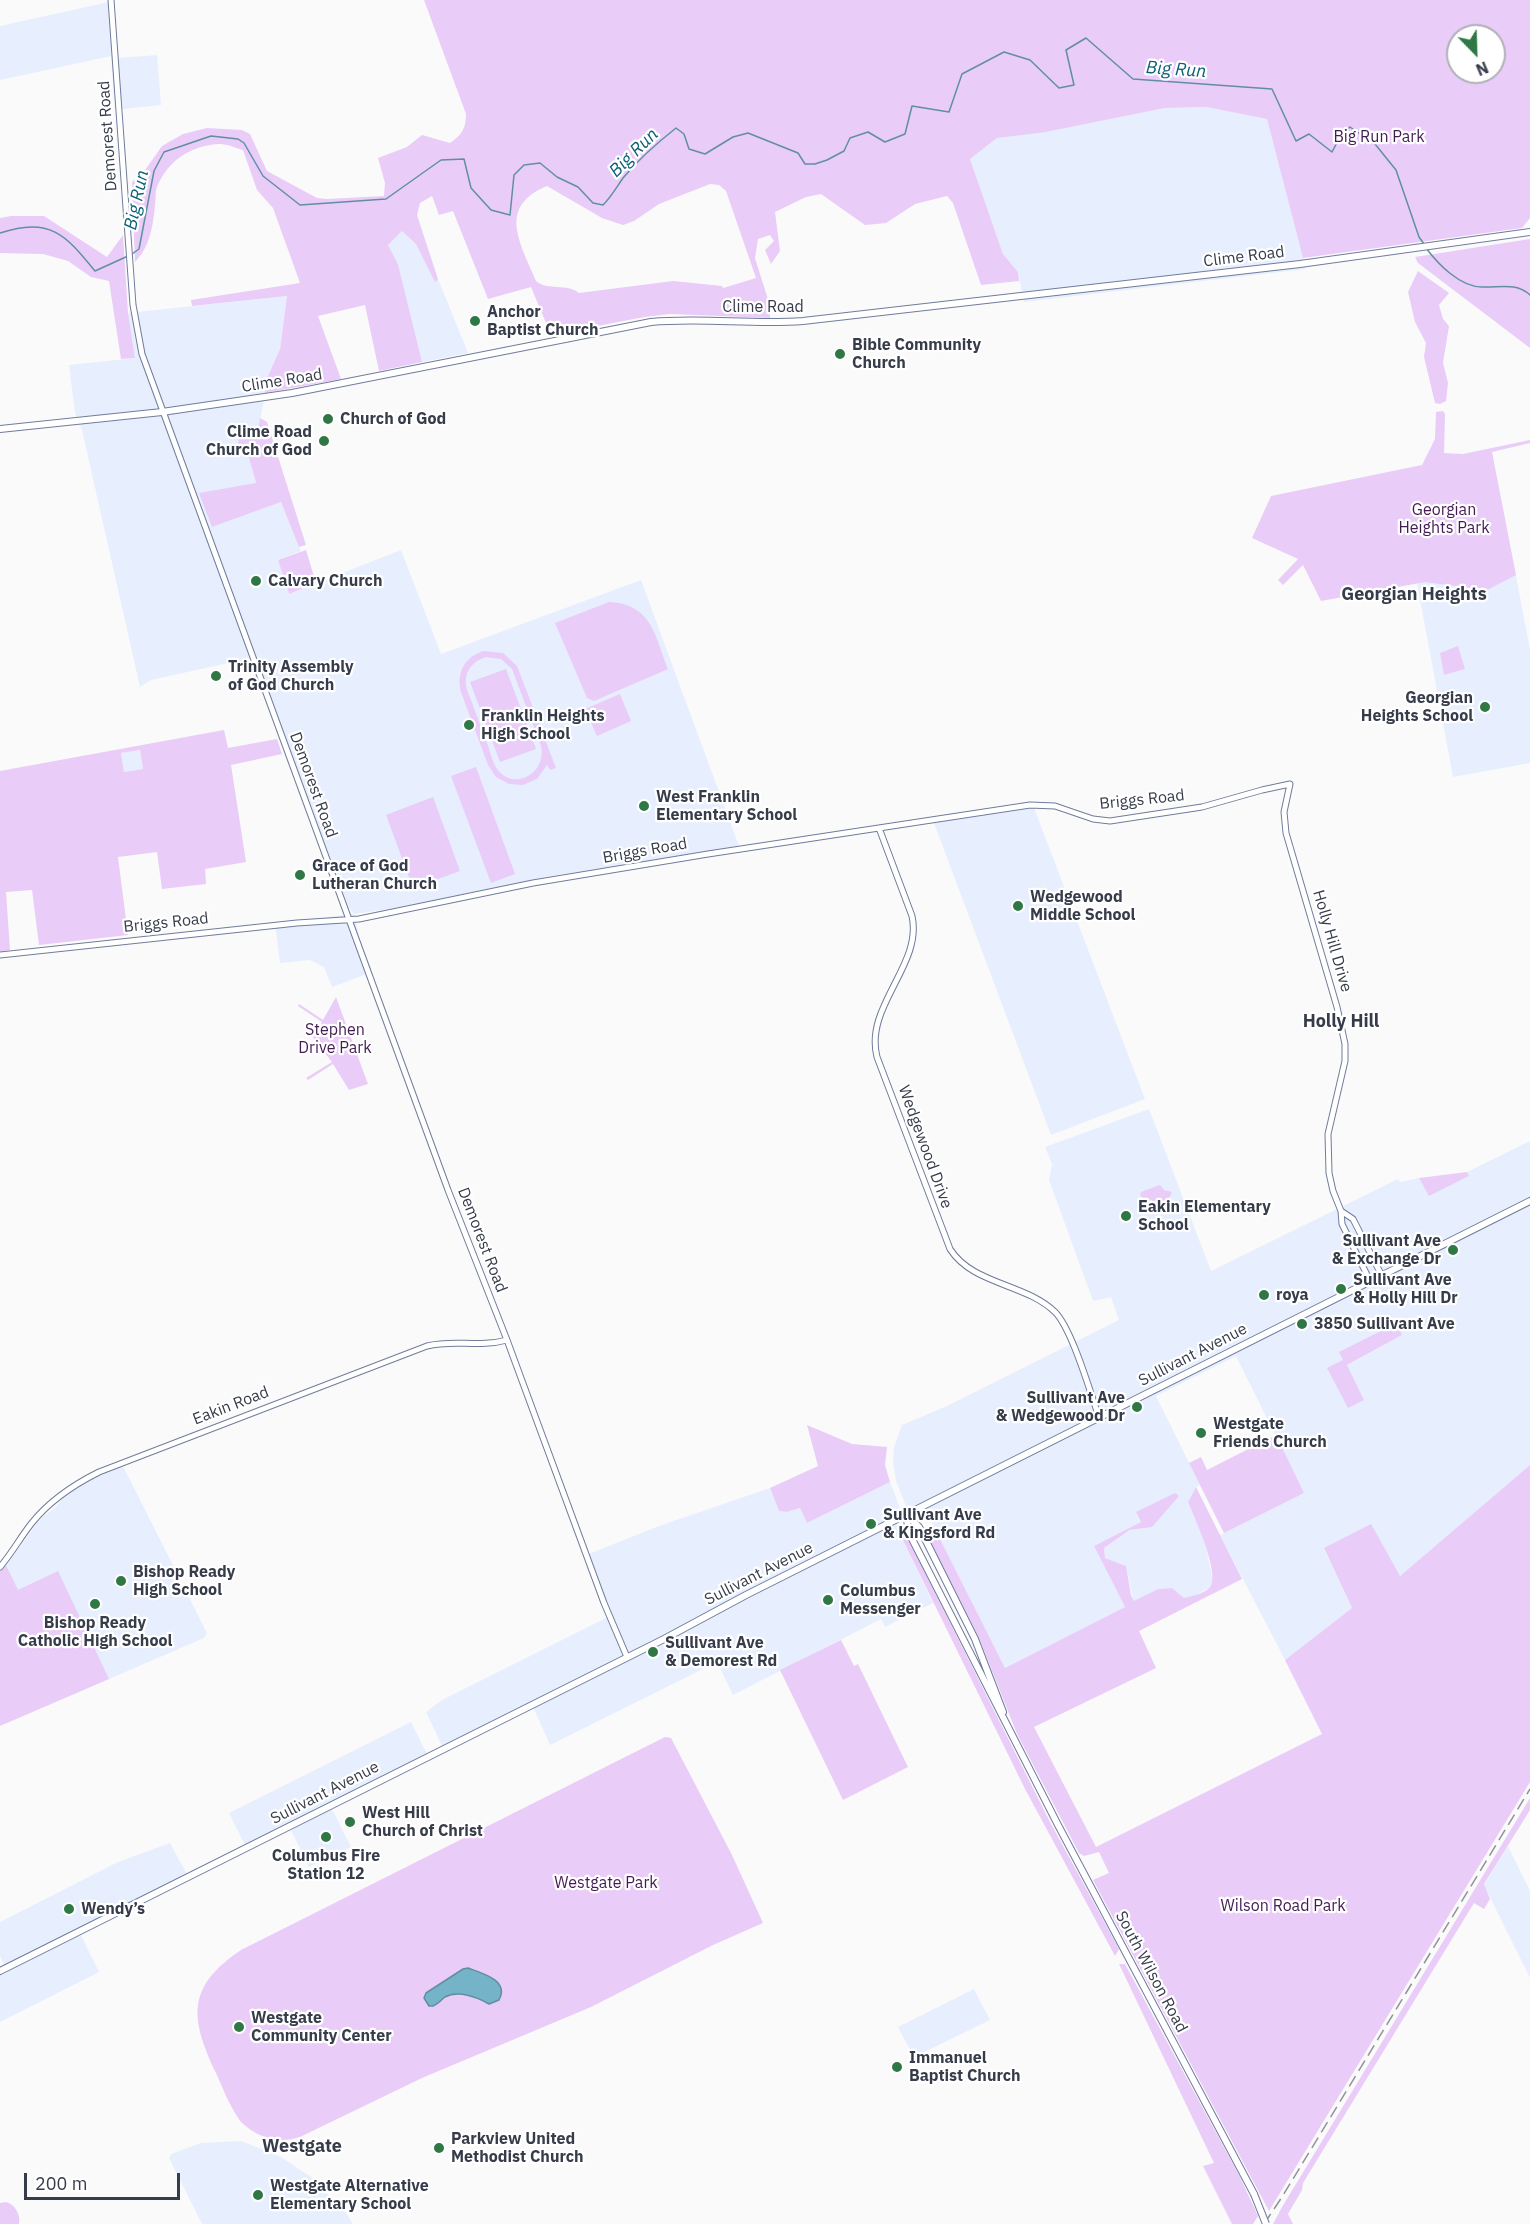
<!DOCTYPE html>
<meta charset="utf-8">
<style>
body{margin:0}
#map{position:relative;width:1530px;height:2224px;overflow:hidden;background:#fafafa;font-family:"IBM Plex Sans",sans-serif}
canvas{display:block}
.north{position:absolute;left:1446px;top:24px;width:60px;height:60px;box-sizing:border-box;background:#fff;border:2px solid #afb1b7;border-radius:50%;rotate:157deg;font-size:16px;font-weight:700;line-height:24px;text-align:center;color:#363c4a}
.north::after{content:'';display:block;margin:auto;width:21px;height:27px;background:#2f7845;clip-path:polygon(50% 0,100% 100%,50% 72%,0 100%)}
.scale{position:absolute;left:24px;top:2173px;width:156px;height:27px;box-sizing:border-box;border:3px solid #363c4a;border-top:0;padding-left:8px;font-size:18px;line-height:21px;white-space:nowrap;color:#363c4a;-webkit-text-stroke:4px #fff;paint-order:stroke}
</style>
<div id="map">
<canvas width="1530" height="2224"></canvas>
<div class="north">N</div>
<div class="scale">200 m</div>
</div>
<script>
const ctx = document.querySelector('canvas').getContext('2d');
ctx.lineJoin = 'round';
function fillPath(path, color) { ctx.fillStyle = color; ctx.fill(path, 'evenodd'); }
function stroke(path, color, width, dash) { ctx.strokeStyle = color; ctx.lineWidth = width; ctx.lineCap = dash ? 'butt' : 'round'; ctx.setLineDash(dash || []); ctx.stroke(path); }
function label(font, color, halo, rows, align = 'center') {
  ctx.font = font + ' "IBM Plex Sans",sans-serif'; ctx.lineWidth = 4.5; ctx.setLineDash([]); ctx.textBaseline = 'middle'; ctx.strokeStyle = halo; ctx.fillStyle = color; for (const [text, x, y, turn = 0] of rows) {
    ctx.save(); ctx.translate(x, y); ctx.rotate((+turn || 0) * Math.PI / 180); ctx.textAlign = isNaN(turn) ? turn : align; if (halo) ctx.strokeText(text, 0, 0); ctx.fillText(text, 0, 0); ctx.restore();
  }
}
fillPath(new Path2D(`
 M113 1 119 58 157 55 161 105 115 110 111 56 0 80V26Z
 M1206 107 1267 119 1306 269 1024 302 1018 272 1003 254 970 159 1026 115 1046 132 1165 108Z
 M402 230 416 244 435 281 438 279 468 353 422 362 398 264 388 245Z
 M287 296 280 349 268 376 258 432 238 452 247 451 256 484 212 527 281 502 301 551 278 560 289 594 401 550 441 654 641 580 739 846 551 876 396 908 354 914 359 936 372 972 332 987 324 967 310 960 280 963 275 923 354 914 349 908 256 657 151 680 140 687 82 430 75 413 69 365 135 358 128 313Z
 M1514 565 1530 650V763L1453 777 1417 583Z
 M140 750 143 769 124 772 121 753Z
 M1034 808 1145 1099 1051 1135 934 823Z
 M1149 1109 1211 1271 1398 1179 1400 1182 1419 1178 1429 1195 1469 1176 1467 1172 1530 1141V1465L1400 1576 1324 1549 1352 1608 1285 1660 1220 1535 1304 1493 1236 1356 1156 1396 1200 1485 1196 1487 1188 1502 1203 1535 1213 1580 1210 1587 1195 1596 1184 1598 1172 1588 1158 1589 1134 1602 1126 1566 1105 1558 1104 1548 1131 1530 1152 1527 1136 1513 1141 1522 1094 1546 1125 1607 1005 1668 926 1511 906 1506 896 1481 893 1463 894 1447 902 1425 947 1406 1119 1320 1111 1297 1093 1301 1049 1180 1052 1164 1045 1147ZM1402 1335 1346 1366 1364 1400 1340 1352Z
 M120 1466 124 1468 207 1633 204 1638 109 1679 0 1575 38 1521 57 1506 63 1497 84 1482Z
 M890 1482 900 1508 897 1528 933 1603 885 1627 881 1619 733 1695 717 1662 550 1745 533 1707 444 1750 426 1712 442 1700 608 1617 586 1555 659 1526 770 1488 779 1511 787 1512 800 1508 807 1523Z
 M411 1722 429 1758 331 1807 351 1847 309 1867 290 1828 247 1849 229 1813Z
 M170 1843 189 1878 80 1933 99 1972 0 2022V1969L5 1967 0 1956V1922L118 1862Z
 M1508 1846 1530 1891V1978L1484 1885Z
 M974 1989 990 2020 914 2057 898 2027Z
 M241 2141 281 2157 311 2177 346 2213 353 2224H202L169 2158 171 2154 201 2143Z`), '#e7eefe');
fillPath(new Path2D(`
 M424 0H1530V218L1522 228 1303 258 1267 119 1206 107 1165 108 1046 132 997 138 970 159 1003 254 1018 272 1019 281 981 285 953 203 947 196 915 204 886 223 865 225 821 194 806 197 775 212 780 251 771 264 765 250 774 241 770 235 758 239 755 258 772 312 770 314V318L670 314 644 317 551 335 531 287 488 299 453 211 439 215 432 196 420 203 417 215 438 279 435 282 416 244 402 231 388 245 398 264 422 362 379 371 365 305 318 316 341 379 265 393 268 376 280 349 287 296 192 306 191 300 300 283 273 208 257 190 243 150C236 148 227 144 220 144 192 145 168 160 157 187 155 192 156 199 155 205 153 226 150 247 135 262L132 182 143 173 162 146 183 134 207 128 242 130 250 134 267 171 317 198 327 199 384 196 385 183 378 158 407 147 422 135 450 143C462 135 466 128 466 114ZM1458 36H1494V72H1458ZM710 184 719 185 726 191 756 278 723 288 722 286 673 281 579 293C567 283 547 291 536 281 521 244 496 207 547 186L602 218 623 225 634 221 659 204Z
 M11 216H44L107 257 123 235 128 313 135 358 121 359 109 281 91 277 68 261 43 254 0 253V218Z
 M1530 239V348L1418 263 1415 257Z
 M1418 271 1449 293 1439 305 1443 319 1449 326 1443 363 1448 383 1446 401 1440 404 1435 403 1424 357 1426 343 1415 322 1408 292Z
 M1443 411 1445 414 1444 453 1463 454 1530 440V443L1492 452 1516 575 1487 590 1425 582 1321 601 1303 565 1283 585 1278 580 1298 559 1252 538 1271 496 1422 465 1435 439 1436 412Z
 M260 418 267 422 306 545 299 547 281 502 212 527 199 493 256 483 247 451 237 452 239 437 258 432Z
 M306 550 316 583 289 594 278 560Z
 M609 602C652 604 655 636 668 669L594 701 587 698 555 623Z
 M1458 646 1465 669 1444 675 1440 653Z
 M484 651 503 653 517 666 556 768 550 770 547 765 537 779 523 785 509 784 496 777 488 765 461 692C456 673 465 656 484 651ZM486 657 501 659 512 669 541 746C547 773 514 792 497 769 492 761 490 751 487 743 480 725 474 707 467 690 463 674 470 662 486 657Z
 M506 669 536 749 500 762 470 682Z
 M620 694 631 721 597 736 585 709Z
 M224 730 228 748 277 739 282 754 231 765 246 862 205 869 206 884 162 889 157 852 118 857 128 935 39 945 32 890 6 892 10 950 0 952V771ZM140 750 143 769 124 772 121 753Z
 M476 767 515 874 491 883 451 776Z
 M433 797 460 871 413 888 386 815Z
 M336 997 368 1084 349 1090 333 1064 308 1080 306 1078 332 1062 313 1038 322 1022 298 1006 299 1004 323 1020Z
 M1467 1172 1469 1176 1429 1196 1419 1178Z
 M1160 1185 1164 1190 1172 1192 1164 1210 1157 1207C1153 1201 1152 1199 1143 1198L1140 1195 1141 1192Z
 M1397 1323 1402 1335 1347 1365 1364 1400 1348 1408 1327 1368 1343 1360 1339 1352Z
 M807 1425 852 1444 887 1447 885 1465 890 1482 807 1523 800 1508 787 1512 779 1511 770 1488 818 1466Z
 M1276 1435 1304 1493 1224 1533 1189 1463 1201 1457 1207 1470Z
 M1530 1465V1782L1269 2211 1093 1880 1109 1873 1099 1852 1084 1856 1079 1853 1017 1734 979 1638 929 1540 930 1529 933 1525 1005 1668 1125 1607 1094 1546 1141 1522 1136 1512 1175 1493 1179 1496 1152 1527 1130 1530 1104 1548 1105 1558 1126 1566 1131 1595 1134 1601 1158 1589 1172 1588 1184 1598C1192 1596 1204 1594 1210 1587 1221 1575 1194 1516 1188 1502L1196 1487 1242 1579 1139 1631 1156 1668 1034 1727 1096 1847 1322 1734 1285 1660 1352 1608 1324 1548 1371 1524 1400 1576Z
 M897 1528 905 1533 1050 1822 1119 1949 1115 1956 1025 1789Z
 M6 1565 18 1590 58 1571 109 1679 0 1726V1571Z
 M841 1640 854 1666 858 1664 908 1767 843 1800 780 1670Z
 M665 1737 671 1738 732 1855 763 1923 713 1945 591 2007 422 2078 300 2137C278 2144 258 2138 241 2122 230 2107 223 2089 216 2073 190 2018 186 1987 241 1950Z
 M1530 1798V1810L1484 1884 1490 1899 1484 1909 1474 1903 1303 2183 1302 2190 1288 2214 1293 2224H1273L1282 2207Z
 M1119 1964H1125L1239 2175 1258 2216 1253 2224H1232L1203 2166 1214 2163Z
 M6 2202C15 2204 21 2215 19 2224H0V2203Z`), '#eaccf8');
const water = new Path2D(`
 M468 1968C481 1973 510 1980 499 2000L489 2004C477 1997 458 1990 445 1997 441 2000 438 2004 433 2006H429L424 1998 426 1993 463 1969Z`);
fillPath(water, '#74b3c8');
stroke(water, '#618fa2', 1.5);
stroke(new Path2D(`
 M0 233C50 217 65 234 95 271L128 256
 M1426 248C1438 264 1460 287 1482 287 1499 288 1516 282 1530 295
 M132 254 139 249 154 171 164 152 211 136 238 139 244 143 263 176 300 205 386 199 441 160 464 159 471 188 491 210 510 215 514 175 524 165 540 163 557 177 578 187 593 203 603 205C611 197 616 188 623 178 638 160 657 143 676 128L684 134 689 149 705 154 733 137 748 133 798 153 805 164H815L827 160 844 151 850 138 868 132 885 142 905 134 912 106 949 112 962 74 1004 52 1030 60 1059 88 1074 85 1066 50 1086 38 1133 79 1272 89 1296 141 1309 134 1332 152 1341 135 1350 127 1375 144 1396 170 1419 237 1424 244`), '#618fa2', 1.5);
const tertiary = new Path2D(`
 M111 0 133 305 142 354 448 1190 507 1340 604 1603 627 1657
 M879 828 912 916C923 965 864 1006 877 1057L950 1249C973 1285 1025 1283 1055 1312 1072 1329 1090 1392 1099 1417
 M0 955 297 923 359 919 533 883 708 854 1030 805 1055 806 1093 819 1110 821 1202 807 1262 790 1290 784 1284 812 1286 833 1337 1007 1345 1044V1061L1328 1134 1329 1173 1333 1191 1341 1211 1342 1224 1370 1281
 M1341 1211 1353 1219 1382 1276
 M0 1567C12 1553 20 1538 31 1524 49 1501 73 1485 99 1472L427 1346C455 1339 478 1348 507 1340`);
const secondary = new Path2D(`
 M0 429 162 412 292 393 651 322C702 317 752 325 803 321L1300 264 1530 232
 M907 1515 908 1531 1058 1825 1254 2194
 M907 1515 919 1527 975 1639 1003 1712
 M0 1971 664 1639 746 1595 1530 1201`);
stroke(tertiary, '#707c9b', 7);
stroke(secondary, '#707c9b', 8);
stroke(tertiary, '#fff', 5);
stroke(secondary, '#fff', 6);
stroke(new Path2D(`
 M1264 2224 1282 2197 1530 1789`), '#90939a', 1.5, [12, 6]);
const secondaryBridge = new Path2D(`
 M1254 2194 1266 2224`);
stroke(secondaryBridge, '#707c9b', 8, []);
stroke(secondaryBridge, '#fff', 6);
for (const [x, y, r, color] of [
 [475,321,6,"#2f7845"],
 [840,354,6,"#2f7845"],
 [328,419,6,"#2f7845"],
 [324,441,6,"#2f7845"],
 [256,581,6,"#2f7845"],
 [216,676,6,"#2f7845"],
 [1485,707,6,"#2f7845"],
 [469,725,6,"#2f7845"],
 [644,806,6,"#2f7845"],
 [300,875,6,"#2f7845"],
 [1018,906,6,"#2f7845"],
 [1126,1216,6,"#2f7845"],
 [1453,1250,6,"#2f7845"],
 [1341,1289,6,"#2f7845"],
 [1264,1295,6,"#2f7845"],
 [1302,1324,6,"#2f7845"],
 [1137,1407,6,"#2f7845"],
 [1201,1433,6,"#2f7845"],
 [871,1524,6,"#2f7845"],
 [121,1581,6,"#2f7845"],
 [828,1600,6,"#2f7845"],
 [95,1604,6,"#2f7845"],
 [653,1652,6,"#2f7845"],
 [350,1822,6,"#2f7845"],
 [326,1837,6,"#2f7845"],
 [69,1909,6,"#2f7845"],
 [239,2027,6,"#2f7845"],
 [897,2067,6,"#2f7845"],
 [439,2148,6,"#2f7845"],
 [258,2195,6,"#2f7845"]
]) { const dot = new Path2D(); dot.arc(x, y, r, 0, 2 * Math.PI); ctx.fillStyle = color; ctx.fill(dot); stroke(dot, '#fff', 2); }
label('16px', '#363c4a', '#fff', [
 ["Demorest Road",108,136,-94],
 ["Clime Road",1244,257,-7],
 ["Clime Road",763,307],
 ["Clime Road",282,381,-9],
 ["Demorest Road",313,785,70],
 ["Briggs Road",1142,800,-6],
 ["Briggs Road",645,851,-10],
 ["Briggs Road",166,923,-6],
 ["Holly Hill Drive",1332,941,74],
 ["Wedgewood Drive",925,1147,70],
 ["Demorest Road",482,1240,69],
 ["Sullivant Avenue",1193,1355,-27],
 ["Eakin Road",231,1406,-21],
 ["Sullivant Avenue",759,1574,-27],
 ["Sullivant Avenue",325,1793,-27],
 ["South Wilson Road",1151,1972,62]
]);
label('16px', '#431c53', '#fff', [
 ["Big Run Park",1379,137],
 ["Georgian",1444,510],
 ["Heights Park",1444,528],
 ["Stephen",335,1030],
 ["Drive Park",335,1048],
 ["Westgate Park",606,1883],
 ["Wilson Road Park",1283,1906]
]);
label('bold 16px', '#363c4a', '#fff', [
 ["Anchor",487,312],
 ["Baptist Church",487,330],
 ["Bible Community",852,345],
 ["Church",852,363],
 ["Church of God",340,419],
 ["Clime Road",312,432,"right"],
 ["Church of God",312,450,"right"],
 ["Calvary Church",268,581],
 ["Trinity Assembly",228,667],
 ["of God Church",228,685],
 ["Georgian",1473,698,"right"],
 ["Heights School",1473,716,"right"],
 ["Franklin Heights",481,716],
 ["High School",481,734],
 ["West Franklin",656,797],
 ["Elementary School",656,815],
 ["Grace of God",312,866],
 ["Lutheran Church",312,884],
 ["Wedgewood",1030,897],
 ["Middle School",1030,915],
 ["Eakin Elementary",1138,1207],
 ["School",1138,1225],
 ["Sullivant Ave",1441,1241,"right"],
 ["& Exchange Dr",1441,1259,"right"],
 ["Sullivant Ave",1353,1280],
 ["& Holly Hill Dr",1353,1298],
 ["roya",1276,1295],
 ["3850 Sullivant Ave",1314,1324],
 ["Sullivant Ave",1125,1398,"right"],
 ["& Wedgewood Dr",1125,1416,"right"],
 ["Westgate",1213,1424],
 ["Friends Church",1213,1442],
 ["Sullivant Ave",883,1515],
 ["& Kingsford Rd",883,1533],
 ["Bishop Ready",133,1572],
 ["High School",133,1590],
 ["Columbus",840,1591],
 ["Messenger",840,1609],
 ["Bishop Ready",95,1623,"center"],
 ["Catholic High School",95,1641,"center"],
 ["Sullivant Ave",665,1643],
 ["& Demorest Rd",665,1661],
 ["West Hill",362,1813],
 ["Church of Christ",362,1831],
 ["Columbus Fire",326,1856,"center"],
 ["Station 12",326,1874,"center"],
 ["Wendy’s",81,1909],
 ["Westgate",251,2018],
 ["Community Center",251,2036],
 ["Immanuel",909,2058],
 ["Baptist Church",909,2076],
 ["Parkview United",451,2139],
 ["Methodist Church",451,2157],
 ["Westgate Alternative",270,2186],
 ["Elementary School",270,2204]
], 'left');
label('italic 18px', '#0a6177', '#fff', [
 ["Big Run",1176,70,4],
 ["Big Run",634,153,-45],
 ["Big Run",137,200,-78]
]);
label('bold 18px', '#363c4a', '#fff', [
 ["Georgian Heights",1414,595],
 ["Holly Hill",1341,1022],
 ["Westgate",302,2147]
]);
</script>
